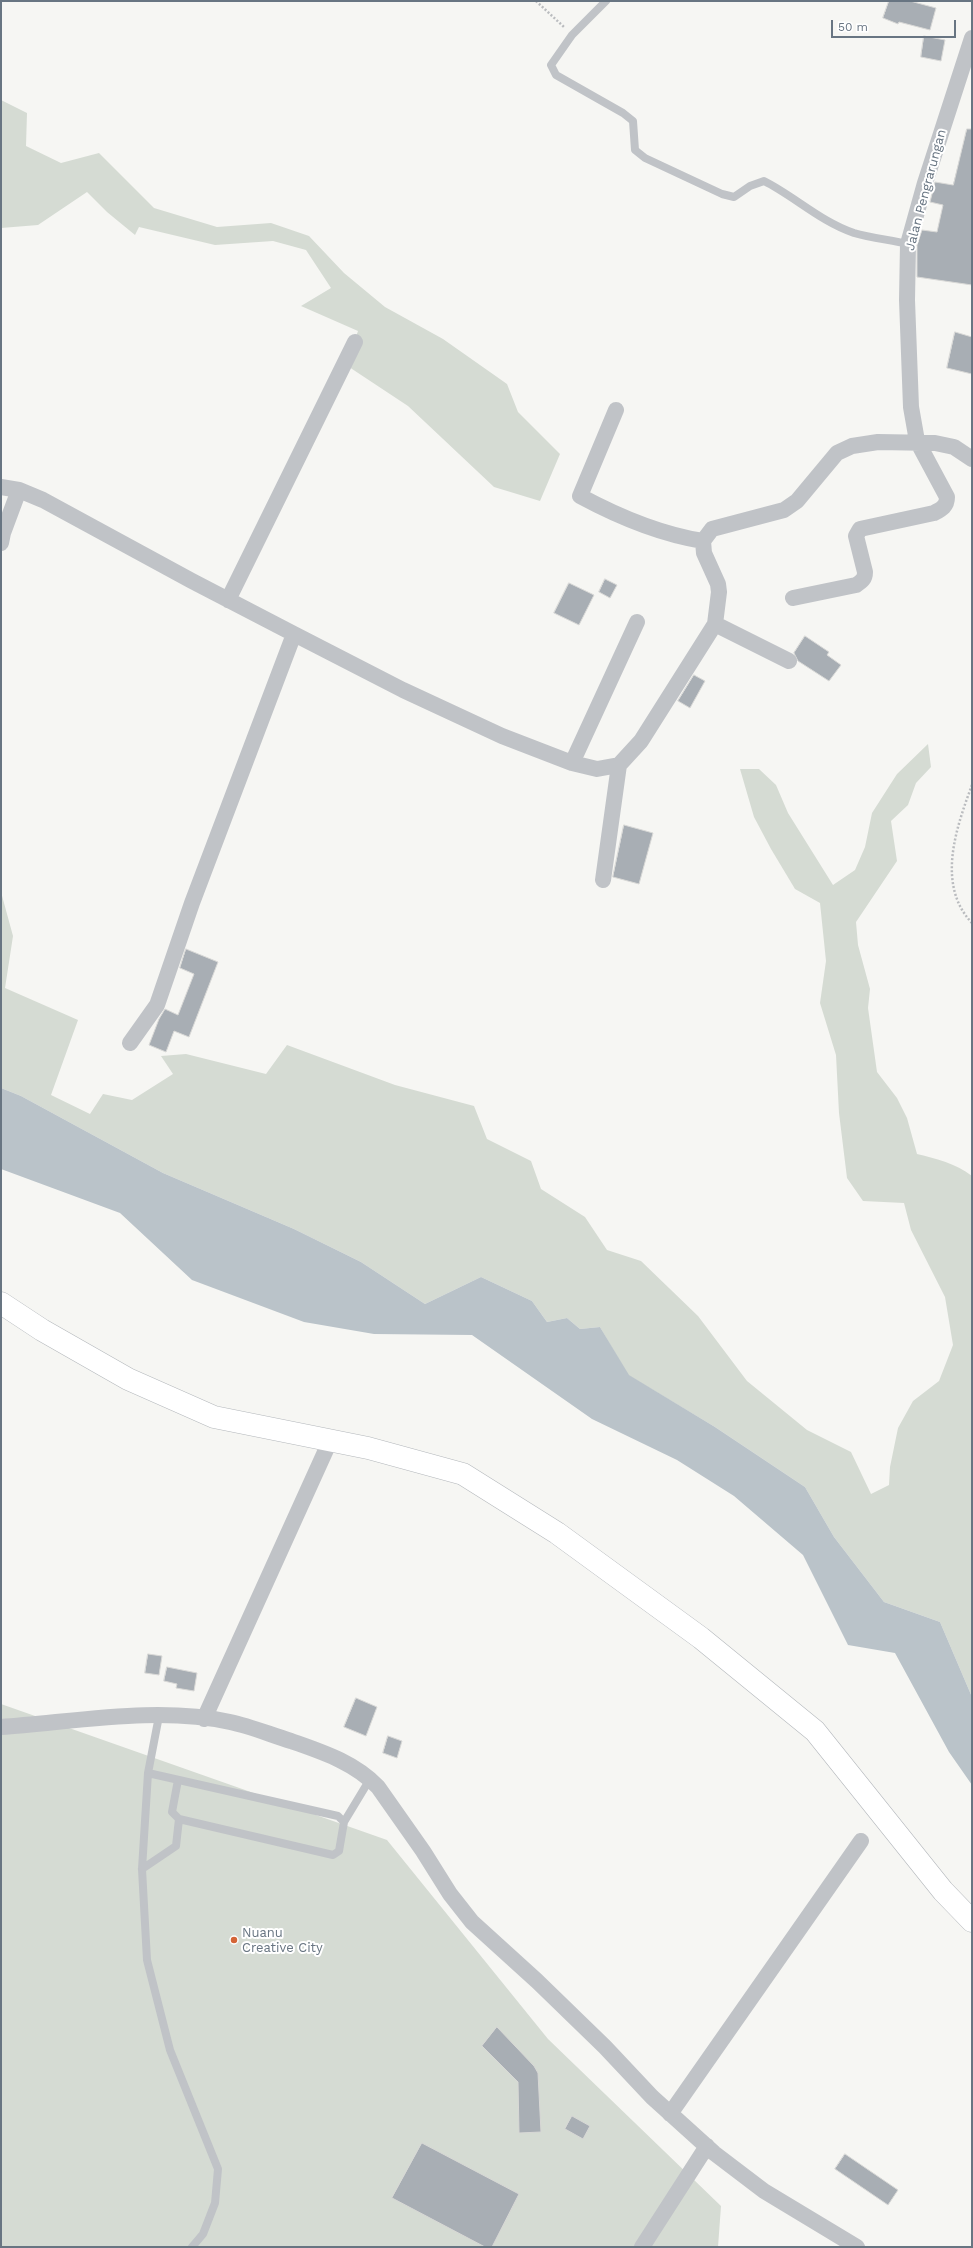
<!DOCTYPE html>
<style>
body{margin:0}
#map{position:relative;width:973px;height:2248px;overflow:hidden;background:#f6f6f3;font-family:"Work Sans",sans-serif}
canvas{display:block}
.frame{position:absolute;inset:0;border:2px solid #687582;pointer-events:none}
.scale{position:absolute;left:831px;top:20px;width:125px;height:18px;box-sizing:border-box;border:2px solid #687582;border-top:0;padding-left:5px;font-size:12px;line-height:14px;white-space:nowrap;color:#687582;-webkit-text-stroke:3px #fff;paint-order:stroke}
</style>
<div id="map">
<canvas width="973" height="2248"></canvas>
<div class="frame"></div>
<div class="scale">50 m</div>
</div>
<script>
const ctx = document.querySelector('canvas').getContext('2d');
ctx.lineJoin = 'round';
function fillPath(path, color) { ctx.fillStyle = color; ctx.fill(path, 'evenodd'); }
function stroke(path, color, width, dash) { ctx.strokeStyle = color; ctx.lineWidth = width; ctx.lineCap = dash ? 'butt' : 'round'; ctx.setLineDash(dash || []); ctx.stroke(path); }
function label(font, color, halo, rows, align = 'center') {
  ctx.font = font + ' "Work Sans",sans-serif'; ctx.lineWidth = 4; ctx.setLineDash([]); ctx.textBaseline = 'middle'; ctx.strokeStyle = halo; ctx.fillStyle = color; for (const [text, x, y, turn = 0] of rows) {
    ctx.save(); ctx.translate(x, y); ctx.rotate((+turn || 0) * Math.PI / 180); ctx.textAlign = isNaN(turn) ? turn : align; if (halo) ctx.strokeText(text, 0, 0); ctx.fillText(text, 0, 0); ctx.restore();
  }
}
fillPath(new Path2D(`
 M1 100 27 113 26 146 61 163 99 153 154 208 217 227 271 223 309 236 344 273 385 307 443 339 507 384 518 412 560 454 540 501 494 487 408 406 346 365 358 331 301 306 331 288 306 250 273 241 215 245 139 227 135 235 107 212 87 192 38 225 1 228Z
 M928 744 931 767 916 783 908 805 891 821 897 861 856 922 858 945 870 989 868 1008 877 1072 897 1098 907 1118 917 1154C937 1159 955 1163 972 1176V1697L940 1622 884 1602 834 1537 805 1487 715 1427 628 1375 600 1327 580 1329 567 1318 547 1322 532 1301 481 1277 425 1304 361 1262 294 1229 163 1173 21 1096 1 1088V892L13 936 5 988 78 1020 51 1095 90 1114 103 1094 132 1100 173 1074 161 1056 186 1054 266 1074 287 1045 395 1085 474 1106 487 1139 531 1161 541 1189 585 1217 607 1250 641 1261 698 1316 747 1381 807 1430 851 1452 871 1494 889 1485 890 1467 898 1428 913 1401 939 1381 953 1345 945 1297 911 1230 904 1203 863 1201 847 1178 839 1113 836 1055 820 1003 826 961 820 903 795 889 771 849 754 817 740 769H759L776 785 788 813 833 885 855 870 865 847 872 813 897 774Z
 M1 1704 387 1840 548 2039 721 2206 718 2247H1Z`), '#d5dbd3');
fillPath(new Path2D(`
 M1 1088 21 1096 163 1173 294 1229 361 1262 425 1304 481 1277 532 1301 547 1322 567 1318 580 1329 600 1327 629 1375 715 1427 805 1487 834 1537 884 1602 940 1622 972 1697V1785L949 1752 895 1653 848 1645 803 1555 734 1496 677 1460 592 1419 472 1335 374 1334 304 1322 192 1280 120 1213 1 1169Z`), '#bac3c9');
const building = new Path2D(`
 M889 1H910L936 8 930 30 899 22 898 24 883 18Z
 M924 36 945 40 941 61 921 57Z
 M967 129H972V285L917 277V245L922 230 937 232 943 205 930 202 935 182 953 185Z
 M955 332 972 337V374L947 368Z
 M605 579 617 585 610 598 599 592Z
 M569 583 594 595 579 625 554 613Z
 M805 636 829 652 827 655 841 665 829 681 798 661 794 653Z
 M694 675 705 681 690 708 678 701Z
 M624 825 653 833 639 884 613 877Z
 M186 949 218 962 189 1037 174 1031 166 1052 149 1045 159 1019 165 1009 178 1015 194 974 180 968Z
 M148 1654 162 1656 159 1675 145 1673Z
 M167 1667 197 1673 194 1691 176 1688 177 1684 164 1681Z
 M356 1698 377 1707 366 1736 344 1727Z
 M388 1736 402 1741 397 1758 383 1753Z
 M497 2027 534 2066 538 2073 541 2132 519 2133 518 2082 482 2046Z
 M572 2116 590 2126 583 2139 565 2129Z
 M422 2143 519 2194 492 2247H485L392 2198Z
 M845 2154 898 2190 888 2205 835 2169Z`);
fillPath(building, '#a8aeb4');
stroke(building, '#d8d8d6', 1);
const secondary = new Path2D(`
 M1 1303 42 1330 128 1379 214 1417 368 1448 463 1474 557 1533 701 1638 815 1731 943 1891 972 1921`);
stroke(secondary, '#b3b7bb', 23);
stroke(new Path2D(`
 M536 1 564 27
 M972 785C956 828 936 885 972 923`), '#babcbf', 2.5, [2, 2]);
stroke(new Path2D(`
 M606 1 572 35 551 65 556 75 623 113 633 121 635 150 645 158 722 194 734 197 750 186 764 181C794 196 821 222 854 233 871 238 891 240 908 244
 M159 1716 148 1773 142 1869 147 1960 170 2050 218 2169 215 2203 203 2234 192 2247
 M148 1773 338 1816 344 1822 339 1851 333 1855 179 1819 172 1812 178 1780
 M344 1822 370 1779
 M142 1869 176 1846 179 1819`), '#c0c3c7', 8);
stroke(new Path2D(`
 M616 410 580 496C619 517 659 534 703 541
 M1 487 19 490 43 500 192 581 294 634 403 690 502 736 572 763 597 769 619 765
 M1 543 3 533 19 490
 M793 598 856 585C862 581 865 579 865 572L856 536 860 529 934 513C942 509 947 506 947 497L917 441 911 407 907 300 908 244 925 183 972 38
 M228 600 355 342
 M715 624 789 661
 M572 763 637 622
 M603 880 619 765 641 741 715 624 719 592 718 584 704 553 703 541 712 529 784 510 797 501 837 453 852 446 878 442 935 443 954 447 972 459
 M130 1043 157 1005 192 903 294 634
 M204 1719 330 1441
 M1 1727C74 1722 158 1706 230 1722 250 1726 271 1735 291 1741 322 1752 354 1762 378 1787L423 1851 450 1894 472 1922 537 1981 605 2047 652 2097 714 2153 764 2191 857 2247
 M670 2114 861 1841
 M642 2247 707 2146`), '#c0c3c7', 16);
stroke(secondary, '#fff', 22);
for (const [x, y, r, color] of [
 [234,1940,4,"#d46436"]
]) { const dot = new Path2D(); dot.arc(x, y, r, 0, 2 * Math.PI); ctx.fillStyle = color; ctx.fill(dot); stroke(dot, '#fff', 1.5); }
label('13px', '#687582', '#fff', [
 ["Jalan Pengrarungan",926,190,-75]
]);
label('13px', '#687582', '#fff', [
 ["Nuanu",242,1933],
 ["Creative City",242,1948]
], 'left');
</script>
